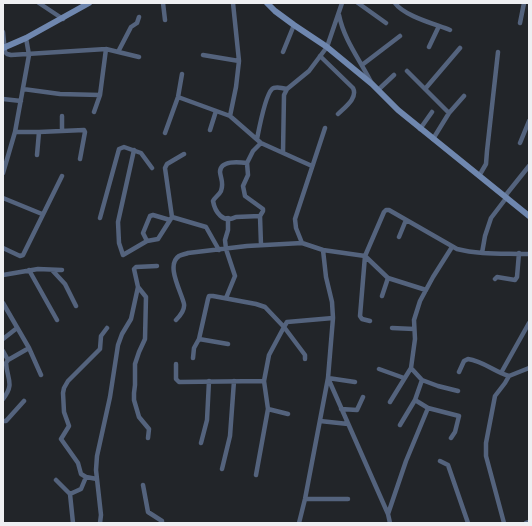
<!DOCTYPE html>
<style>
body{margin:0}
#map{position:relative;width:532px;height:526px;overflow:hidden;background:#222529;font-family:Arial,sans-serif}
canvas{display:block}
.frame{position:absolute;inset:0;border:4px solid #eeeff2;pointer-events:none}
</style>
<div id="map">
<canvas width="532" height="526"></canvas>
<div class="frame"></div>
</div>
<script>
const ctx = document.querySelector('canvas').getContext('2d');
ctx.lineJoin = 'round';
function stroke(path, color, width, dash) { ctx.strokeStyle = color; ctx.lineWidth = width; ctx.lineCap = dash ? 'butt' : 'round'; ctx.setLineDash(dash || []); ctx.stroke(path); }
stroke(new Path2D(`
 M39 3 63 19
 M163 3 165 20
 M358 3 386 23
 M395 3C404 16 435 24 450 30
 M339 15C344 40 360 60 371 82
 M520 23 524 3
 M3 32 5 52 7 54 11 55 106 49 139 57
 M429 47 439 26
 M118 52 131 27 137 23 139 17
 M283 52 294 25
 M203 55 239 61
 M320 56 353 88C358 98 345 107 338 114
 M362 65 400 36
 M407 71 449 113
 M23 89 60 94 100 95
 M425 89 460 48
 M378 90 394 75
 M178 97 230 116 261 143 312 166
 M3 99 21 101
 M94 112 100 95 106 49
 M230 116 236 87 239 61 233 3
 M420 129 432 112
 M62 130V116
 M210 130 216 111
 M15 132H39L84 130 85 132 80 159
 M165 133 178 97 182 74
 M257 139C259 129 265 96 272 89 275 86 283 88 287 89
 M433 139 449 113 464 96
 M261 143 253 151 247 163 248 175 243 186 245 196 263 209V211L260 216 261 245
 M520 143 529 121
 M134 150 118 222 119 243 123 255 147 241 158 239 172 217 165 168 167 164 184 154
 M283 152 284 95 287 89 309 71 327 47 342 3
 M37 155 39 132
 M247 163C239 162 220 160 220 172 221 180 224 183 221 191 219 195 215 197 213 201 215 212 223 224 236 217L260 216
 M3 173 15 132 29 55 26 38
 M479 176 486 164 487 151 498 52
 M505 196 529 166
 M3 198 42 214
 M172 217 206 227 219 250
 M100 218 119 149 124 147 141 153 152 168
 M399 237 406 220
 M147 241 143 233 150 216 153 215 170 220
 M302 243 296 228 295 219 325 128
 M3 248 20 256 23 255 62 176
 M482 253 485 236 491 218 507 197
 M29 270 57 320
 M52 270 65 284 76 306
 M3 275 38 269 62 270
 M495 279 497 277 515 280 517 277 519 253
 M138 287 146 297 145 339 139 352 135 364V385L134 393V400L139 417 149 429 148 438
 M382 296 388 278
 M226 298 235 276 226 249 225 240 228 230V218
 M3 303 29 348 41 375
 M176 320C180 316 185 310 184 304 182 293 165 265 179 256 181 255 185 254 188 253L247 246 302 243 323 250 365 256 388 278 426 290
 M370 321 362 319 360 316 365 256 384 212 386 210H389L457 249C480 255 505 253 529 254
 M392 328 414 329
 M3 339 17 328
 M199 339 228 344
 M3 351 8 360
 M193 358 194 348 199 339 208 299 209 296H213L256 304 265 307 284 327 305 355V359
 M176 364V379L179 382 264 381
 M411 368 422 380 438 386 458 391
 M379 369 404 378
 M459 372 464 361 468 359C483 361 495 372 509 376
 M501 373 529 323
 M328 378 388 514 390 523
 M328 378 355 382
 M3 399C15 384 7 379 6 363L8 360 29 348
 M415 400 428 408 459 416 455 432 451 438
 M390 402 411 368 415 339 414 320 420 301 433 277 452 247
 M268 409 288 414
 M341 409 357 410 363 397
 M3 421H6L24 401
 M320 421 348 424
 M400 425 415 400 422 380
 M201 443 207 420 209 381
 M440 461 448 465 468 523
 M222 469 230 436 234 381
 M256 475 268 409 264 381 269 355 284 327 287 322 333 318
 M97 479 86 477 81 474 78 463 61 439 69 426 64 412 63 393 64 388 68 381 100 349 101 336 107 328
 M56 480 70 494 73 523
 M143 485 148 512 162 521V523
 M70 494 81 489 86 477
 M305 499H348
 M388 514 406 461 428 408
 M100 523 101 515 96 470 97 456 110 397 118 345 122 334 131 319 138 287 134 269 136 267 157 266
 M299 523 305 499 328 378 333 318 332 302 326 277 323 250
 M504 523 486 456V443L495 396 505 383 509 376 529 368
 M526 523 529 522`), '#54637d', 4.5);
stroke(new Path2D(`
 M267 3 275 11 294 25 327 47 372 84 398 110 529 216
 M3 48 26 38 89 3`), '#6f87af', 6);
</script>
